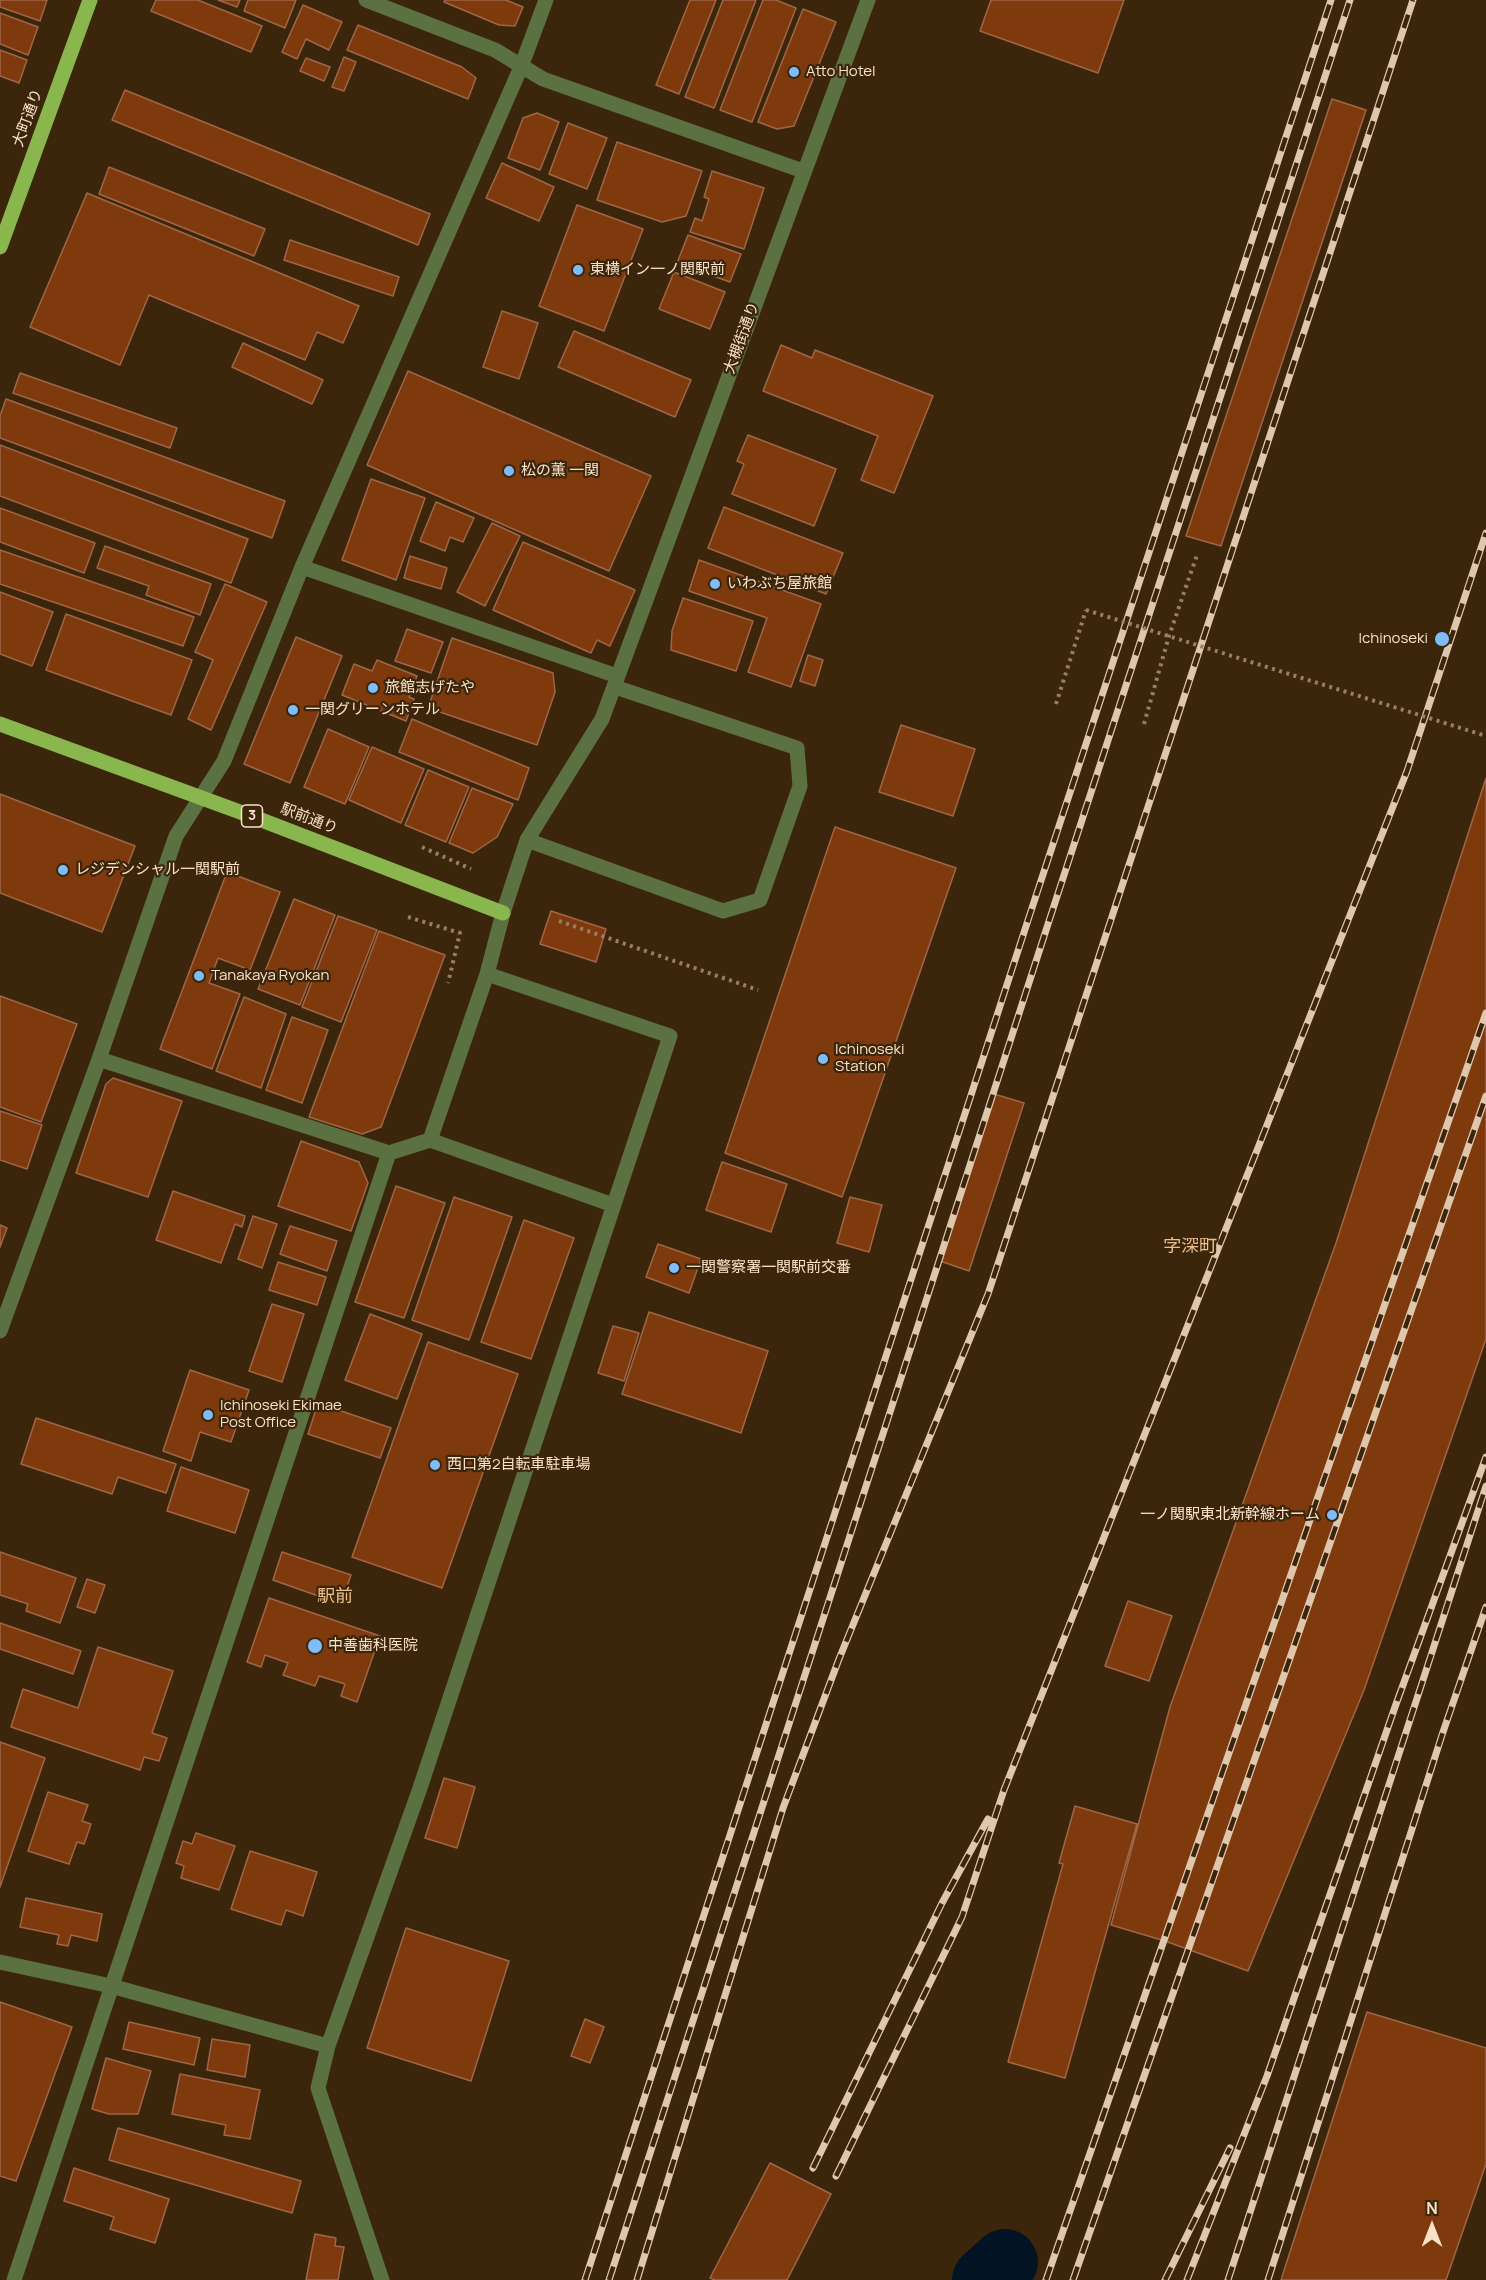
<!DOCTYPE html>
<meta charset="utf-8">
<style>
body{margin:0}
#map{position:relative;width:1486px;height:2280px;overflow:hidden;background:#3c260b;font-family:Manrope,sans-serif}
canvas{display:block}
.north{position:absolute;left:1402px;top:2196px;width:60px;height:60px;-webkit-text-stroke:4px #3c260b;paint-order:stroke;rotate:0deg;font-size:16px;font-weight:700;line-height:24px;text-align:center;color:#fae2c9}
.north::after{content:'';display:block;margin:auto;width:21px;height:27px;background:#fae2c9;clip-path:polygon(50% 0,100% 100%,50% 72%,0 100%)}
</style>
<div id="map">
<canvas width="1486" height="2280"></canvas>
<div class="north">N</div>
</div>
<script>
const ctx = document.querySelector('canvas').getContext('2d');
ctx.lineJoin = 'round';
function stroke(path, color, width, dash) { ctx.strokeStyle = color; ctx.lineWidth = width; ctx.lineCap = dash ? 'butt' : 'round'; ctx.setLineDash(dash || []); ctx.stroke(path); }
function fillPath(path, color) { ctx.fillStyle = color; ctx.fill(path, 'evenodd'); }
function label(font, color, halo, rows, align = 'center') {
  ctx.font = font + ' Manrope,"Noto Sans JP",sans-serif'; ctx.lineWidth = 4.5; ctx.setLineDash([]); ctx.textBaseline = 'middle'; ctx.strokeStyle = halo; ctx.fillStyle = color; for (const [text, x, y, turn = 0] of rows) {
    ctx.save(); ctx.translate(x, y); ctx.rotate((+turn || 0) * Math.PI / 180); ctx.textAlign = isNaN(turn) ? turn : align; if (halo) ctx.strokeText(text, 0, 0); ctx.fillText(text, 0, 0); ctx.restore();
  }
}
stroke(new Path2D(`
 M985 2280 1005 2262`), '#021324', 66);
const building = new Path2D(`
 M0 0H47L40 21 0 7Z
 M156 0H198L262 26 251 52 151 11Z
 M218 0H240L237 7Z
 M248 0H296L285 28 244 11Z
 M445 0H506L523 7 515 26 499 25 444 2Z
 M690 0H716L679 94 656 85Z
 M723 0H756L714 108 685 97Z
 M763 0H776L796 8 752 122 720 110Z
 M991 0H1124L1098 73 980 31Z
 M303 5 342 22 329 50 306 39 297 59 282 52Z
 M803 9 836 22 794 126 777 129 758 122Z
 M0 13 38 27 28 55 0 44Z
 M358 25 462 67 476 78 468 99 347 50Z
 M0 50 27 60 19 83 0 76Z
 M344 57 356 62 344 91 332 87Z
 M306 58 330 67 324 81 300 71Z
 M125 90 430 214 418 245 112 120Z
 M1332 99 1366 110 1221 546 1186 536Z
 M537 113 559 122 540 170 508 158 523 118Z
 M568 123 607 138 587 189 549 174Z
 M617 142 702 171 686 216 662 222 597 200Z
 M502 163 554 187 539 221 486 198Z
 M109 167 265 229 254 256 99 194Z
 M712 171 764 188 744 249 690 232 695 218 702 221 709 199 704 197Z
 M87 193 359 306 343 343 317 332 305 360 149 295 120 365 30 327Z
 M577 205 643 229 604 331 539 306Z
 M688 235 741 254 730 282 677 263Z
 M290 240 399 277 393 296 284 260Z
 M674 272 725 292 710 329 659 309Z
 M502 311 538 323 519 379 483 367Z
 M574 331 691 380 675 417 558 367Z
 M243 343 323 380 312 404 232 367Z
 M781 345 812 358 815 350 933 396 894 493 861 480 878 436 763 391Z
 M408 371 651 476 609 571 367 465Z
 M20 373 177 428 170 448 13 393Z
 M6 399 285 501 272 538 0 438V416Z
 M748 435 836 469 814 526 732 494 744 464 737 461Z
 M0 445 248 539 231 583 0 496Z
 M371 479 425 498 396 580 342 560Z
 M436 502 474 518 463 542 450 537 445 551 420 541Z
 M724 507 843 553 826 594 708 548Z
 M0 508 95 543 84 573 0 542Z
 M492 523 520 536 485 606 457 592Z
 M523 542 635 590 610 646 597 640 591 653 493 610Z
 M105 546 211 584 200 615 146 595 149 586 97 568Z
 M0 550 194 617 183 646 0 584Z
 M410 556 447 568 441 589 404 578Z
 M699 560 821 604 791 687 748 672 767 618 689 591Z
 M225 584 267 602 211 730 188 719 213 660 195 652Z
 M0 592 53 612 32 666 0 654Z
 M683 598 753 621 736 671 671 650 672 631Z
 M66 614 192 660 171 715 46 670Z
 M407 629 443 642 431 673 395 661Z
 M296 637 342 656 290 783 244 764Z
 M452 638 553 673 555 692 537 745 428 708Z
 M808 655 823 660 815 686 800 681Z
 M377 660 417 676 409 697 414 699 406 721 342 695 354 664 372 671Z
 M412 719 529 768 518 800 399 752Z
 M901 725 975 749 953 816 879 792Z
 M328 729 369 747 345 804 304 787Z
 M372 747 424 769 401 823 349 800Z
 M428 770 469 787 446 842 405 825Z
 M1486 778V1339L1364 1690 1248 1971 1165 1941 1111 1925 1170 1707 1336 1243Z
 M472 788 513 804 497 837 473 853 449 843Z
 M0 794 135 846 102 932 0 893Z
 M835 827 956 868 842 1197 725 1153Z
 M227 872 280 892 250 970 218 958 209 983 240 994 212 1069 160 1049Z
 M294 899 335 915 300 1005 258 989Z
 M551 911 606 929 596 962 540 944Z
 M338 916 377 930 341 1022 302 1007Z
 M379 931 445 955 381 1127 362 1134 309 1117Z
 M0 996 77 1024 41 1122 0 1107Z
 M244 997 286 1014 261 1088 216 1071Z
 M292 1017 328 1030 302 1103 266 1090Z
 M113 1078 182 1101 148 1197 76 1173 106 1084Z
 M994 1094 1024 1103 969 1271 940 1261Z
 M0 1111 42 1125 27 1169 0 1160Z
 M301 1141 359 1162 368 1183 351 1231 278 1206Z
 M722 1162 787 1184 771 1232 706 1210Z
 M396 1186 445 1203 404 1318 355 1302Z
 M173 1191 245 1216 242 1227 235 1224 221 1263 156 1240Z
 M454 1197 512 1217 469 1340 412 1320Z
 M850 1197 882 1205 869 1252 837 1243Z
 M253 1216 277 1224 262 1268 238 1259Z
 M524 1220 574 1238 531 1359 481 1342Z
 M0 1225 7 1228 0 1247Z
 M290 1226 337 1241 327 1271 280 1254Z
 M658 1244 701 1259 689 1293 646 1277Z
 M278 1262 326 1277 317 1305 269 1290Z
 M272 1304 304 1314 282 1382 249 1371Z
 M649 1312 768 1351 741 1433 622 1394Z
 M370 1314 422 1334 397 1399 345 1380Z
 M613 1326 639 1333 624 1381 598 1373Z
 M428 1342 518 1374 442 1588 352 1557Z
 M190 1370 249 1390 231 1442 200 1432 191 1461 163 1451Z
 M318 1403 391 1428 380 1458 308 1434Z
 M36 1418 176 1464 166 1493 118 1477 112 1494 21 1464Z
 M181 1467 249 1490 235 1533 167 1511Z
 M0 1552 76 1578 60 1623 26 1611 28 1604 0 1595Z
 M282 1552 351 1575 341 1604 273 1580Z
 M87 1579 105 1585 95 1613 77 1607Z
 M269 1598 380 1636 357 1702 341 1696 345 1684 319 1676 315 1686 283 1675 288 1663 265 1655 261 1667 247 1662Z
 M1128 1601 1172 1616 1149 1681 1105 1666Z
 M0 1623 81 1651 73 1674 0 1649Z
 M98 1647 173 1671 152 1733 167 1738 159 1761 144 1757 140 1770 11 1727 23 1689 78 1708Z
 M0 1742 45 1758 0 1887Z
 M444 1778 475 1787 457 1848 425 1838Z
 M48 1792 88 1805 82 1821 91 1824 84 1844 77 1842 69 1864 28 1851Z
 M1075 1806 1137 1824 1065 2078 1008 2062 1063 1864 1059 1863Z
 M196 1833 235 1846 219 1890 181 1878 184 1866 176 1863 183 1841 192 1844Z
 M250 1851 317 1872 303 1916 286 1910 281 1925 231 1909Z
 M26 1898 102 1914 97 1941 71 1935 68 1946 57 1944 59 1935 20 1927Z
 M406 1928 509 1961 471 2081 367 2048Z
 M0 2002 72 2027 16 2181 0 2176Z
 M1367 2012 1486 2048V2164L1446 2280H1281Z
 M585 2019 604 2027 590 2063 571 2056Z
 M129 2022 200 2038 194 2065 123 2049Z
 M212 2039 250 2045 245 2077 207 2070Z
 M106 2058 151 2071 138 2114H109L92 2109Z
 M180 2074 260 2090 250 2139 224 2135 226 2125 172 2114Z
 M118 2128 301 2181 292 2213 109 2160Z
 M770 2163 831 2194 787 2280H715L710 2278Z
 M74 2168 169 2199 155 2243 110 2229 114 2217 64 2201Z
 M315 2234 336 2238 335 2246 344 2247 338 2280H306Z`);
fillPath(building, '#7e3a0c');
stroke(building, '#9f6647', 1.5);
stroke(new Path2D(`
 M1056 704 1086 610
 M1144 724 1169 636 1197 555
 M422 847 471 869
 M408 917 460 933 448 983
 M559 921 758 990`), '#967f65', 4, [3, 4.5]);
stroke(new Path2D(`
 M366 0 495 50 543 79 803 171
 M302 567 617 676
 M527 840 723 911 760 900 800 786 797 748 615 687
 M99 1059 389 1153
 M430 1140 487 974 503 913 527 840 602 719 868 0
 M0 1331 99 1059 176 836 224 761 302 567 521 67 546 0
 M0 1962 111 1986 328 2046
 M14 2280 389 1153 430 1140 613 1205
 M382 2280 318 2088 328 2046 419 1791 670 1036 487 974`), '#5b7141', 15);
stroke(new Path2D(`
 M0 247 90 0
 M0 724 251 816 503 913`), '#89b74e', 15);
const rail = new Path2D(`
 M813 2168 942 1903 988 1819
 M836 2176 962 1917 1004 1790 1407 771 1486 533
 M585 2280 1030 914 1331 0
 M609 2280 1049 921 1350 0
 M637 2280 783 1808 839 1659 988 1294 1413 0
 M1046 2280 1486 1013
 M1073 2280 1486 1096
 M1165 2280 1230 2148
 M1187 2280 1267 2076 1395 1707 1486 1457
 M1228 2280 1486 1486
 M1268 2280 1442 1735 1486 1607`);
stroke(rail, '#dfc7ae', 7);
stroke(rail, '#3c260b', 4.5, [14]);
stroke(new Path2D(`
 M1086 610 1486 736`), '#967f65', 4, [3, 4.5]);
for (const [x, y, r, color] of [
 [794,72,6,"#7fbdfa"],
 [578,270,6,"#7fbdfa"],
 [509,471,6,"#7fbdfa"],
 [715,584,6,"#7fbdfa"],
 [1442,639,8,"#7fbdfa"],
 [373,688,6,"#7fbdfa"],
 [293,710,6,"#7fbdfa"],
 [63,870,6,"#7fbdfa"],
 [199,976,6,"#7fbdfa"],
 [823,1059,6,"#7fbdfa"],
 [674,1268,6,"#7fbdfa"],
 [208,1415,6,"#7fbdfa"],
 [435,1465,6,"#7fbdfa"],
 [1332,1515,6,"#7fbdfa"],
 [315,1646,8,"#7fbdfa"]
]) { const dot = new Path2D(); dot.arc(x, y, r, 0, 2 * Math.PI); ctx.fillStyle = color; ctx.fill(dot); stroke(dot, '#3c260b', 2); }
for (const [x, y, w] of [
 [252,816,21]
]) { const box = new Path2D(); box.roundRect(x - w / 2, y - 11, w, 22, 4.5); ctx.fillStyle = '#3c260b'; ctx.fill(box); stroke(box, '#fae2c9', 1.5); }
label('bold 14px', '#fae2c9', null, [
 ["3",252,816]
]);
label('15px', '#fae2c9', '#3c260b', [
 ["Atto Hotel",806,72],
 ["東横イン一ノ関駅前",590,270],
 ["松の薫 一関",521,471],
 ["いわぶち屋旅館",727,584],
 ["Ichinoseki",1428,639,"right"],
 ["旅館志げたや",385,688],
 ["一関グリーンホテル",305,710],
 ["レジデンシャル一関駅前",75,870],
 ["Tanakaya Ryokan",211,976],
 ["Ichinoseki",835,1050],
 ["Station",835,1067],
 ["一関警察署一関駅前交番",686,1268],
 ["Ichinoseki Ekimae",220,1406],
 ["Post Office",220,1423],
 ["西口第2自転車駐車場",447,1465],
 ["一ノ関駅東北新幹線ホーム",1320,1515,"right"],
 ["中善歯科医院",328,1646]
], 'left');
label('15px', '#fae2c9', '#3c260b', [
 ["大町通り",28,118,-70],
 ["大槻街通り",742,338,-70],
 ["駅前通り",309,819,21]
]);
label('18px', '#ecbe8a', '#3c260b', [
 ["字深町",1190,1247],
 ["駅前",335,1597]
]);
</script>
